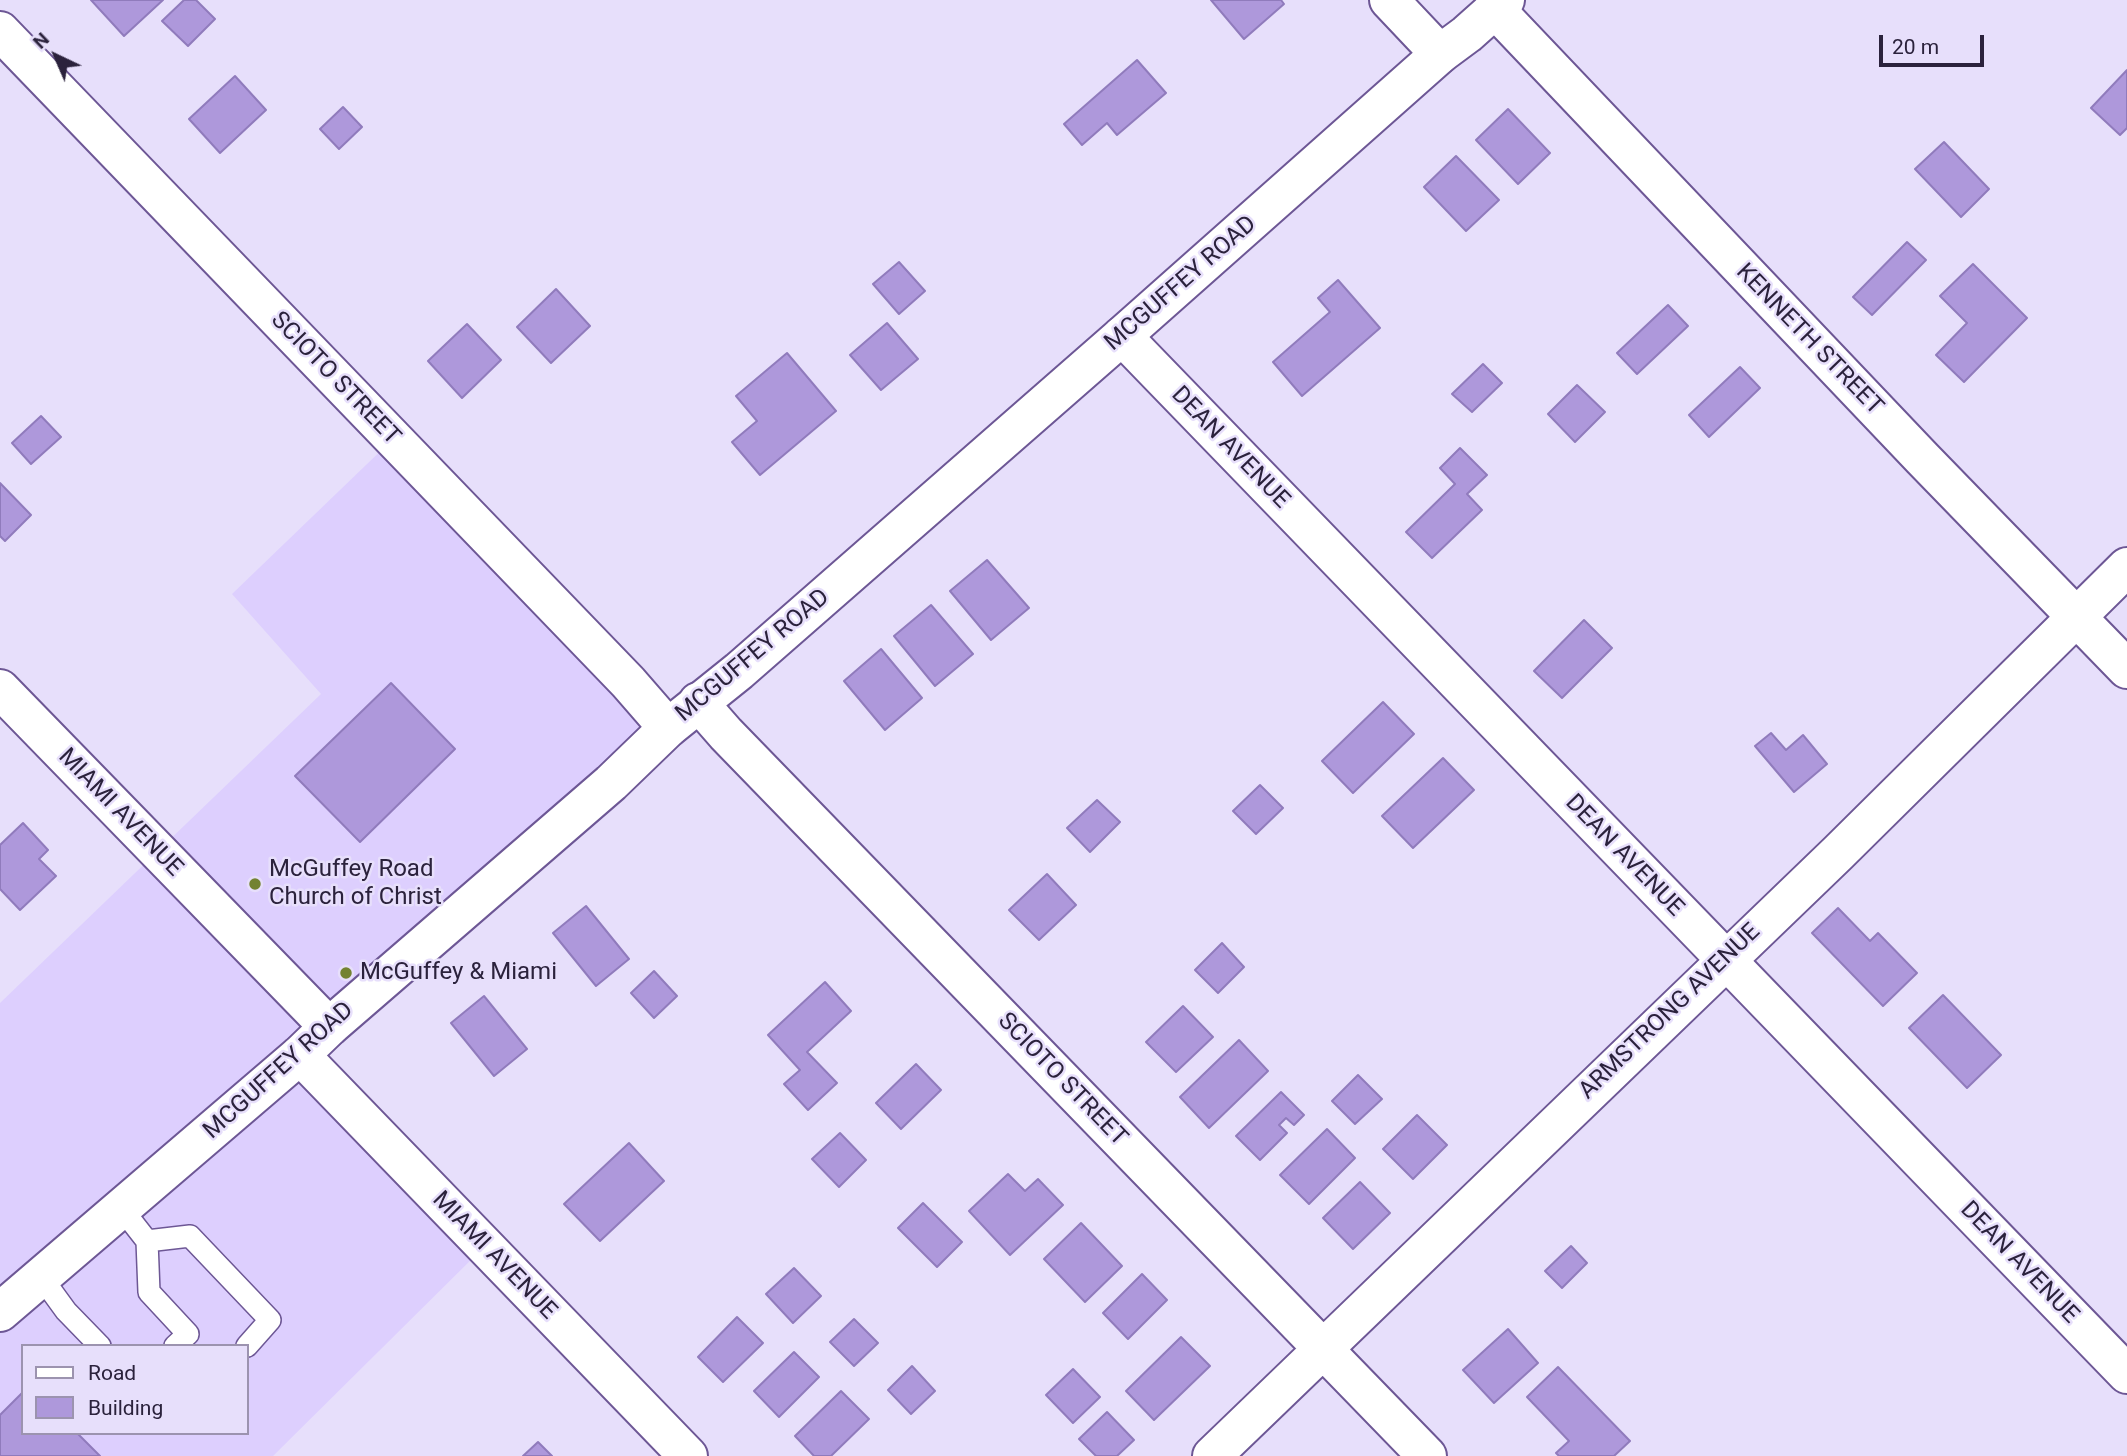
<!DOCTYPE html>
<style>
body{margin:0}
#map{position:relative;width:2127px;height:1456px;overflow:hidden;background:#e7dffb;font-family:Roboto,sans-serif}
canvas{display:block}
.legend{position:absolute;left:21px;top:1344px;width:228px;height:91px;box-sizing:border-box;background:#e7dffb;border:2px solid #9c93af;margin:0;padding:9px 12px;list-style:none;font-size:21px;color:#2b223c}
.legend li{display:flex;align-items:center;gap:14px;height:35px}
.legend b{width:35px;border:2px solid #9c93af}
.north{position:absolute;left:21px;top:21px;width:70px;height:70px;-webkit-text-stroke:5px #e7dffb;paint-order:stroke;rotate:316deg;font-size:19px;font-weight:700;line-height:28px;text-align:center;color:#2b223c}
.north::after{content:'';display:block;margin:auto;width:24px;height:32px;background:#2b223c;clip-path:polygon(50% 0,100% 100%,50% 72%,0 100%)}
.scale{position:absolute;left:1879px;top:35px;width:105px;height:32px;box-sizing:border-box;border:4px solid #2b223c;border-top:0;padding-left:9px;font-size:21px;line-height:24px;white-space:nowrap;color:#2b223c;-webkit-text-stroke:5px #e7dffb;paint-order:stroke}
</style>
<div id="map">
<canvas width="2127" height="1456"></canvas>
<ul class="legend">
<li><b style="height:9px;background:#fff"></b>Road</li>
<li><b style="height:19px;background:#ae98db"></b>Building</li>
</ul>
<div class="north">N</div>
<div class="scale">20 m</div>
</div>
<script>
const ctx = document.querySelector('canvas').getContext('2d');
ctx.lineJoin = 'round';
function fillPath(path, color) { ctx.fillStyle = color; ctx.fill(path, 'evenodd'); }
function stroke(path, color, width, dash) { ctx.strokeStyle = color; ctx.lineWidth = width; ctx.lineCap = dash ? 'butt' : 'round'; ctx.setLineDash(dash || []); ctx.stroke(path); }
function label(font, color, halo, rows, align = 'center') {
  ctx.font = font + ' Roboto,sans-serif'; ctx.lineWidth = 5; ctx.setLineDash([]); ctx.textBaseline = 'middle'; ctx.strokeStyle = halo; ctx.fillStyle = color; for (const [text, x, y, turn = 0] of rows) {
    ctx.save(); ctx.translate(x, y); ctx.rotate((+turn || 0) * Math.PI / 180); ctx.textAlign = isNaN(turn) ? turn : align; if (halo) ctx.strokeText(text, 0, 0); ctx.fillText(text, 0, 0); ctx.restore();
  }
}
fillPath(new Path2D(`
 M393 439 668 728 300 1055 485 1246 273 1456H0V1003L321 694 232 594ZM23 1346H247V1433H23Z`), '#ddcffe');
const building = new Path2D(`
 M91 0H163L124 36Z
 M184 0H196L215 19 188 46 162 21Z
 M1211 0H1281L1284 4 1244 39Z
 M1137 60 1166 93 1117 135 1107 123 1082 145 1064 124Z
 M2127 70V128L2120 135 2091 108Z
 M235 76 266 110 220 153 189 119Z
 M343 107 362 127 339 149 320 129Z
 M1508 109 1550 153 1518 184 1476 140Z
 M1944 142 1989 189 1961 217 1915 169Z
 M1456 156 1499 200 1466 231 1424 187Z
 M1907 242 1926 260 1872 315 1853 297Z
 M899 262 925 291 899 314 873 284Z
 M1973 264 2027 318 1964 382 1936 355 1967 323 1940 296Z
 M1338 280 1380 328 1302 396 1273 362 1330 312 1318 298Z
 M556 289 590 326 551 363 517 327Z
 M1668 305 1688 326 1637 374 1617 353Z
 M887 323 918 359 881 390 850 355Z
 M467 324 501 360 462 398 428 361Z
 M787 353 836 411 760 475 732 442 757 421 736 396Z
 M1483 364 1502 383 1472 412 1452 394Z
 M1740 367 1760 388 1709 437 1689 415Z
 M1577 385 1605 412 1575 442 1548 414Z
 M41 416 61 437 31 464 12 443Z
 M1460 448 1487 475 1467 494 1482 510 1432 558 1406 532 1455 484 1440 468Z
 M0 483 31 515 5 541 0 536Z
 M987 560 1029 608 991 640 950 591Z
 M931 605 973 654 935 686 894 636Z
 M1584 620 1612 648 1562 698 1534 671Z
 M881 649 922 698 885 730 844 681Z
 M391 683 455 749 360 842 295 776Z
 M1383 702 1414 734 1353 793 1322 761Z
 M1771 733 1786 750 1803 735 1827 764 1794 792 1755 746Z
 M1443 758 1474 790 1413 848 1382 816Z
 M1260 785 1283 808 1256 834 1233 811Z
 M1097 800 1120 822 1090 852 1067 828Z
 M23 823 48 850 39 859 56 876 20 910 0 889V845Z
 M1047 874 1076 905 1039 940 1009 910Z
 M586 906 629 959 596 986 553 933Z
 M1838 908 1870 941 1878 933 1917 973 1883 1006 1812 933Z
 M1222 943 1244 967 1218 993 1195 970Z
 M654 971 677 996 654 1018 631 993Z
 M825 982 851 1011 807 1052 837 1083 808 1110 784 1084 800 1070 768 1035Z
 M1943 995 2001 1055 1967 1088 1909 1028Z
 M484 996 527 1049 494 1076 451 1023Z
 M1183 1006 1213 1037 1176 1072 1146 1042Z
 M1239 1040 1268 1071 1209 1128 1180 1097Z
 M916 1064 941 1090 901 1129 876 1103Z
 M1358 1075 1382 1099 1355 1124 1332 1101Z
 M1281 1092 1304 1115 1294 1125 1286 1118 1279 1125 1287 1133 1260 1160 1236 1136Z
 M1417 1115 1447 1145 1413 1179 1383 1149Z
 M1327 1129 1355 1158 1309 1204 1280 1175Z
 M840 1133 866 1160 839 1187 812 1159Z
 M629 1143 664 1181 600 1241 564 1204Z
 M1008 1174 1025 1191 1038 1179 1063 1205 1010 1255 969 1211Z
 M1360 1182 1390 1213 1353 1249 1323 1218Z
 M923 1203 962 1242 937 1267 898 1228Z
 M1081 1223 1122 1266 1085 1302 1044 1259Z
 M1571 1246 1587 1263 1562 1288 1545 1271Z
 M794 1268 821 1296 793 1323 766 1294Z
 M1142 1274 1167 1300 1128 1339 1103 1313Z
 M737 1317 763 1343 723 1382 698 1357Z
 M854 1319 878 1343 854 1366 830 1342Z
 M1508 1329 1538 1363 1494 1403 1463 1370Z
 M1181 1337 1210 1366 1154 1420 1126 1391Z
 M794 1352 819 1377 779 1417 754 1391Z
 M912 1366 935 1391 911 1414 888 1390Z
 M1558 1367 1630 1441 1614 1456H1559L1556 1453 1569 1441 1527 1397Z
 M1073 1369 1100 1397 1073 1423 1046 1395Z
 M841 1391 869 1419 831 1456H814L795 1436Z
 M23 1392V1433H77L100 1456H0V1415Z
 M1107 1412 1134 1440 1117 1456H1096L1079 1439Z
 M538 1442 552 1456H523Z`);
fillPath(building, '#ae98db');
stroke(building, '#907bbc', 2);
const service = new Path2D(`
 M122 1209 147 1241 149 1292 188 1334 175 1346
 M147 1241 190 1236 270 1320 247 1346
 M42 1278 66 1311 100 1346`);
const minor = new Path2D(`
 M1389 0 1440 54
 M1494 8 1922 458 2127 669
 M0 31 628 682 668 728
 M1122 336 2127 1374
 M0 689 329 1027
 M698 702 726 734 1427 1456
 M300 1055 688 1456
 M1212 1456 1838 853 2127 567`);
const tertiary = new Path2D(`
 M0 1312 300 1055 329 1027 611 783 668 728 739 671 1122 336 1440 54 1467 34 1505 0`);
stroke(service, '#6d5795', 24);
stroke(minor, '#6d5795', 42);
stroke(tertiary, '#6d5795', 42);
stroke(service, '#fff', 21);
stroke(minor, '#fff', 38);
stroke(tertiary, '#fff', 38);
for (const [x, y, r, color] of [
 [255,884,7,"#738231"],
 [346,973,7,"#738231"]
]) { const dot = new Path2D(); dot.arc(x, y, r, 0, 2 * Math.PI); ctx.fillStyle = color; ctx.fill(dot); stroke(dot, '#e7dffb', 2.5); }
label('24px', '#2b223c', '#e7dffb', [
 ["MCGUFFEY ROAD",1181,284,-41],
 ["KENNETH STREET",1809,340,46],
 ["SCIOTO STREET",335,379,46],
 ["DEAN AVENUE",1230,448,46],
 ["MCGUFFEY ROAD",753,656,-40],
 ["MIAMI AVENUE",120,813,46],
 ["DEAN AVENUE",1624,856,46],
 ["ARMSTRONG AVENUE",1670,1012,-44],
 ["MCGUFFEY ROAD",279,1071,-42],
 ["SCIOTO STREET",1062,1080,46],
 ["MIAMI AVENUE",494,1256,46],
 ["DEAN AVENUE",2019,1263,46]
]);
label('24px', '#2b223c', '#e7dffb', [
 ["McGuffey Road",269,870],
 ["Church of Christ",269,898],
 ["McGuffey & Miami",360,973]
], 'left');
</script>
